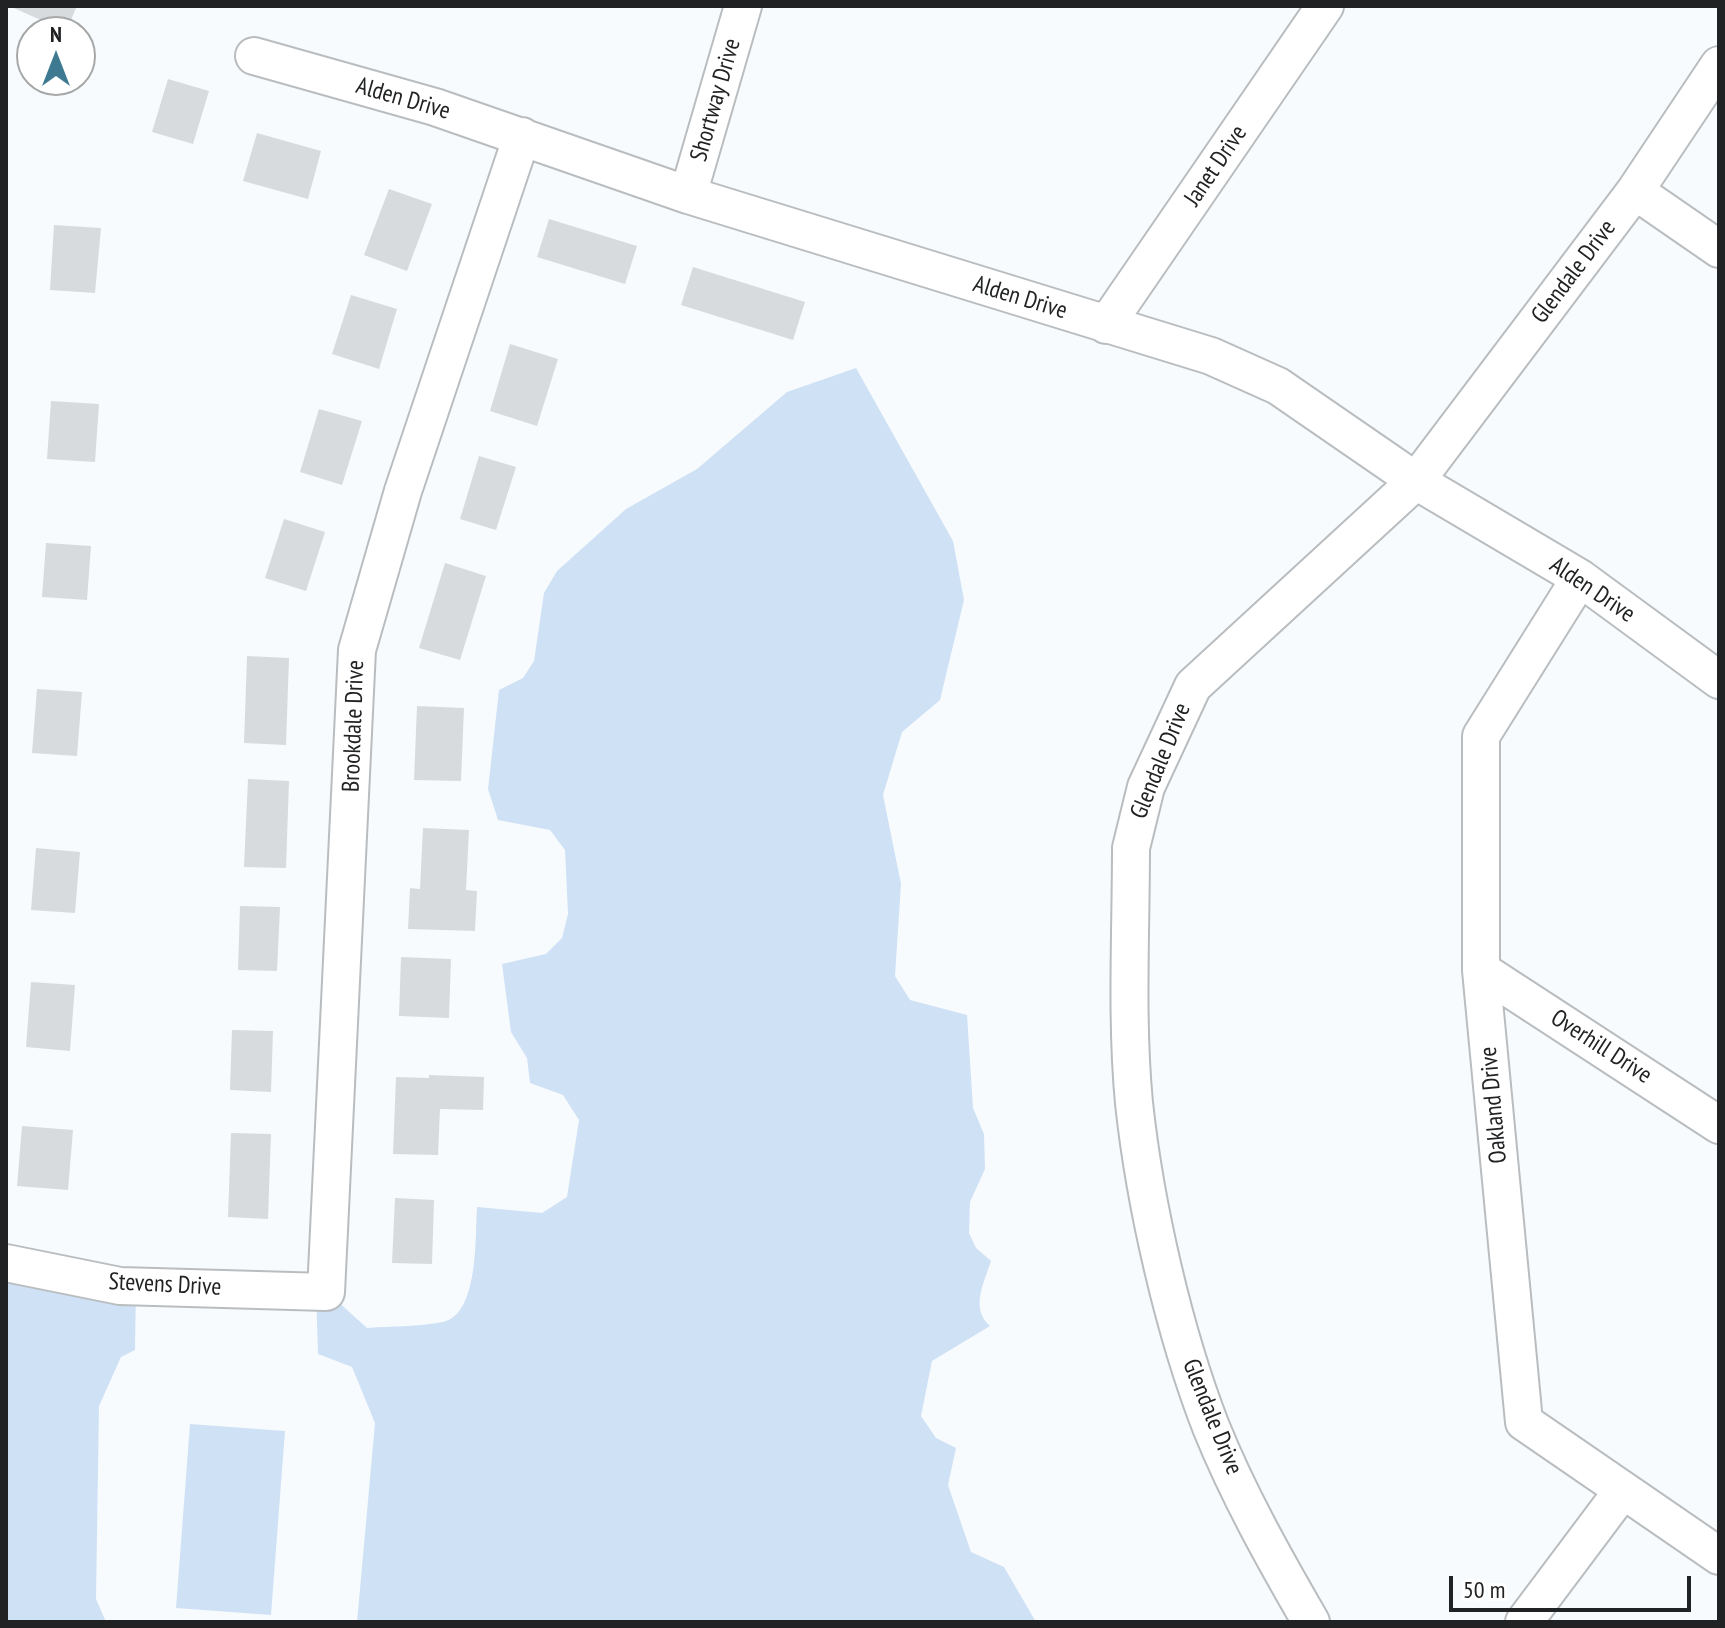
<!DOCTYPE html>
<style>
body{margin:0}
#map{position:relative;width:1725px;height:1628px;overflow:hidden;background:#f8fbfd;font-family:"PT Sans Narrow",sans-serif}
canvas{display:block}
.frame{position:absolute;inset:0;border:8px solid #212223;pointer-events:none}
.north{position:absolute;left:16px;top:16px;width:80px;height:80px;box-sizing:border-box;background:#fff;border:2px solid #a6a7a7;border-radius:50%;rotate:0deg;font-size:22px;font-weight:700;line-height:32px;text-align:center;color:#212223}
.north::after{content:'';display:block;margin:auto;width:28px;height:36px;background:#3d7a91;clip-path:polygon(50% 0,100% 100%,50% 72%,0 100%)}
.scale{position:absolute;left:1449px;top:1576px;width:242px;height:36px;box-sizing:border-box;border:4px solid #212223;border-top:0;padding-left:10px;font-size:24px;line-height:28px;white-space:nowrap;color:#212223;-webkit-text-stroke:6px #fff;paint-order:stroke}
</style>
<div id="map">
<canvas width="1725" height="1628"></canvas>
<div class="frame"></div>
<div class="north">N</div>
<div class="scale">50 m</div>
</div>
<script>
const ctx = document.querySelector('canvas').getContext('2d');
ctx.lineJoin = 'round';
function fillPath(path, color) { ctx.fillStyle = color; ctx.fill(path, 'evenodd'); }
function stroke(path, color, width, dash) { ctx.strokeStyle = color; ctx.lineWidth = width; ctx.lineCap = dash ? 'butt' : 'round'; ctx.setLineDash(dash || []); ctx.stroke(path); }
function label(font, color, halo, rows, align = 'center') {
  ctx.font = font + ' "PT Sans Narrow",sans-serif'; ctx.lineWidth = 6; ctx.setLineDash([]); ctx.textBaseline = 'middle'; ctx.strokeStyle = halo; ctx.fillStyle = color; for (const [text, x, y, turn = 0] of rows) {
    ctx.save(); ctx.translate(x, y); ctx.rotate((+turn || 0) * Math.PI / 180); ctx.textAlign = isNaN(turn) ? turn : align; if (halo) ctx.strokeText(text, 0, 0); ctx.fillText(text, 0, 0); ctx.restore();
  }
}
fillPath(new Path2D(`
 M856 368 953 541 964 600 940 700 902 732 883 795 901 884 895 976 910 1000 967 1015 973 1108 984 1134 985 1169 970 1202 969 1233 976 1248 991 1261C984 1283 970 1308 990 1326L932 1361 921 1416 936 1438 956 1448 948 1485 971 1552 1004 1567 1036 1622H357L375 1423 352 1367 318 1354 316 1292 325 1290 367 1328C391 1326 418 1327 443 1322 479 1314 475 1237 477 1207L542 1213 567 1197 579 1120 563 1095 530 1083 527 1058 511 1032 502 964 546 954 562 938 568 914 565 850 550 830 498 820 488 789 499 690 523 678 534 661 544 593 557 571 626 509 697 469 787 392Z
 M6 1257 136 1284 135 1350 121 1357 99 1406 96 1599 106 1622H6Z
 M190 1424 285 1431 271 1615 176 1608Z`), '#cfe1f5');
fillPath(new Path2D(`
 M9 6H77L66 31Z
 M168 79 209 91 193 144 152 132Z
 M257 133 321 151 308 199 243 181Z
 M389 189 432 204 407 271 364 255Z
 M549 219 637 246 625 284 537 257Z
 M54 225 101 228 95 293 50 290Z
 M693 267 805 302 793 340 681 305Z
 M351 295 397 309 379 369 332 354Z
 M510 344 558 359 537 426 490 411Z
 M51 401 99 404 95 462 47 459Z
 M319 409 362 421 342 485 300 472Z
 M479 456 516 467 496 530 460 519Z
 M284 519 325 532 306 591 265 578Z
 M46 543 91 546 87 600 42 597Z
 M445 563 486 576 460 660 419 648Z
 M247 656 289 658 286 745 244 743Z
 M37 689 82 692 77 756 32 753Z
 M417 706 464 708 461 781 414 780Z
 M248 779 289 781 286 868 244 867Z
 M423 828 469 830 466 890 477 891 475 931 408 929 410 888 420 889Z
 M36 848 80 852 75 913 31 910Z
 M240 906 280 907 277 971 238 970Z
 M401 957 451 959 449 1018 399 1016Z
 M31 982 75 985 70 1051 26 1047Z
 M232 1030 273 1031 271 1092 230 1090Z
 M429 1075 484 1077 483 1110 440 1109 438 1155 393 1154 396 1077 429 1078Z
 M22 1126 73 1130 68 1190 17 1186Z
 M231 1133 271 1134 268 1219 228 1217Z
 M395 1198 434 1200 432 1264 392 1263Z`), '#d8dbdd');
const minor = new Path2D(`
 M254 56 435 107 688 195 1211 356 1278 386 1416 481 1580 578 1719 680
 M1635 191 1719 249
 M688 195 743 6
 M1106 325 1325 6
 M1580 578 1481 736V970L1524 1422 1719 1556
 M1481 970 1719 1125
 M6 1263 120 1286 326 1292 357 650 403 491 522 136
 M1311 1622C1275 1560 1238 1494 1211 1427 1174 1332 1145 1205 1134 1103 1126 1019 1131 932 1131 848L1146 787 1193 686 1416 481 1635 191 1719 65
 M1524 1622 1623 1490`);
stroke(minor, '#babdbf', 40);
stroke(minor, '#fff', 36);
label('24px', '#212223', '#fff', [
 ["Alden Drive",403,99,16],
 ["Shortway Drive",716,100,-74],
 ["Janet Drive",1216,166,-56],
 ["Glendale Drive",1574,272,-53],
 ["Alden Drive",1020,298,17],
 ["Alden Drive",1592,590,34],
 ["Brookdale Drive",354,726,-88],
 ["Glendale Drive",1161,761,-68],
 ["Overhill Drive",1601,1047,33],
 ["Oakland Drive",1494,1105,-95],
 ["Stevens Drive",165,1285,3],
 ["Glendale Drive",1212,1417,68]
]);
</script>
